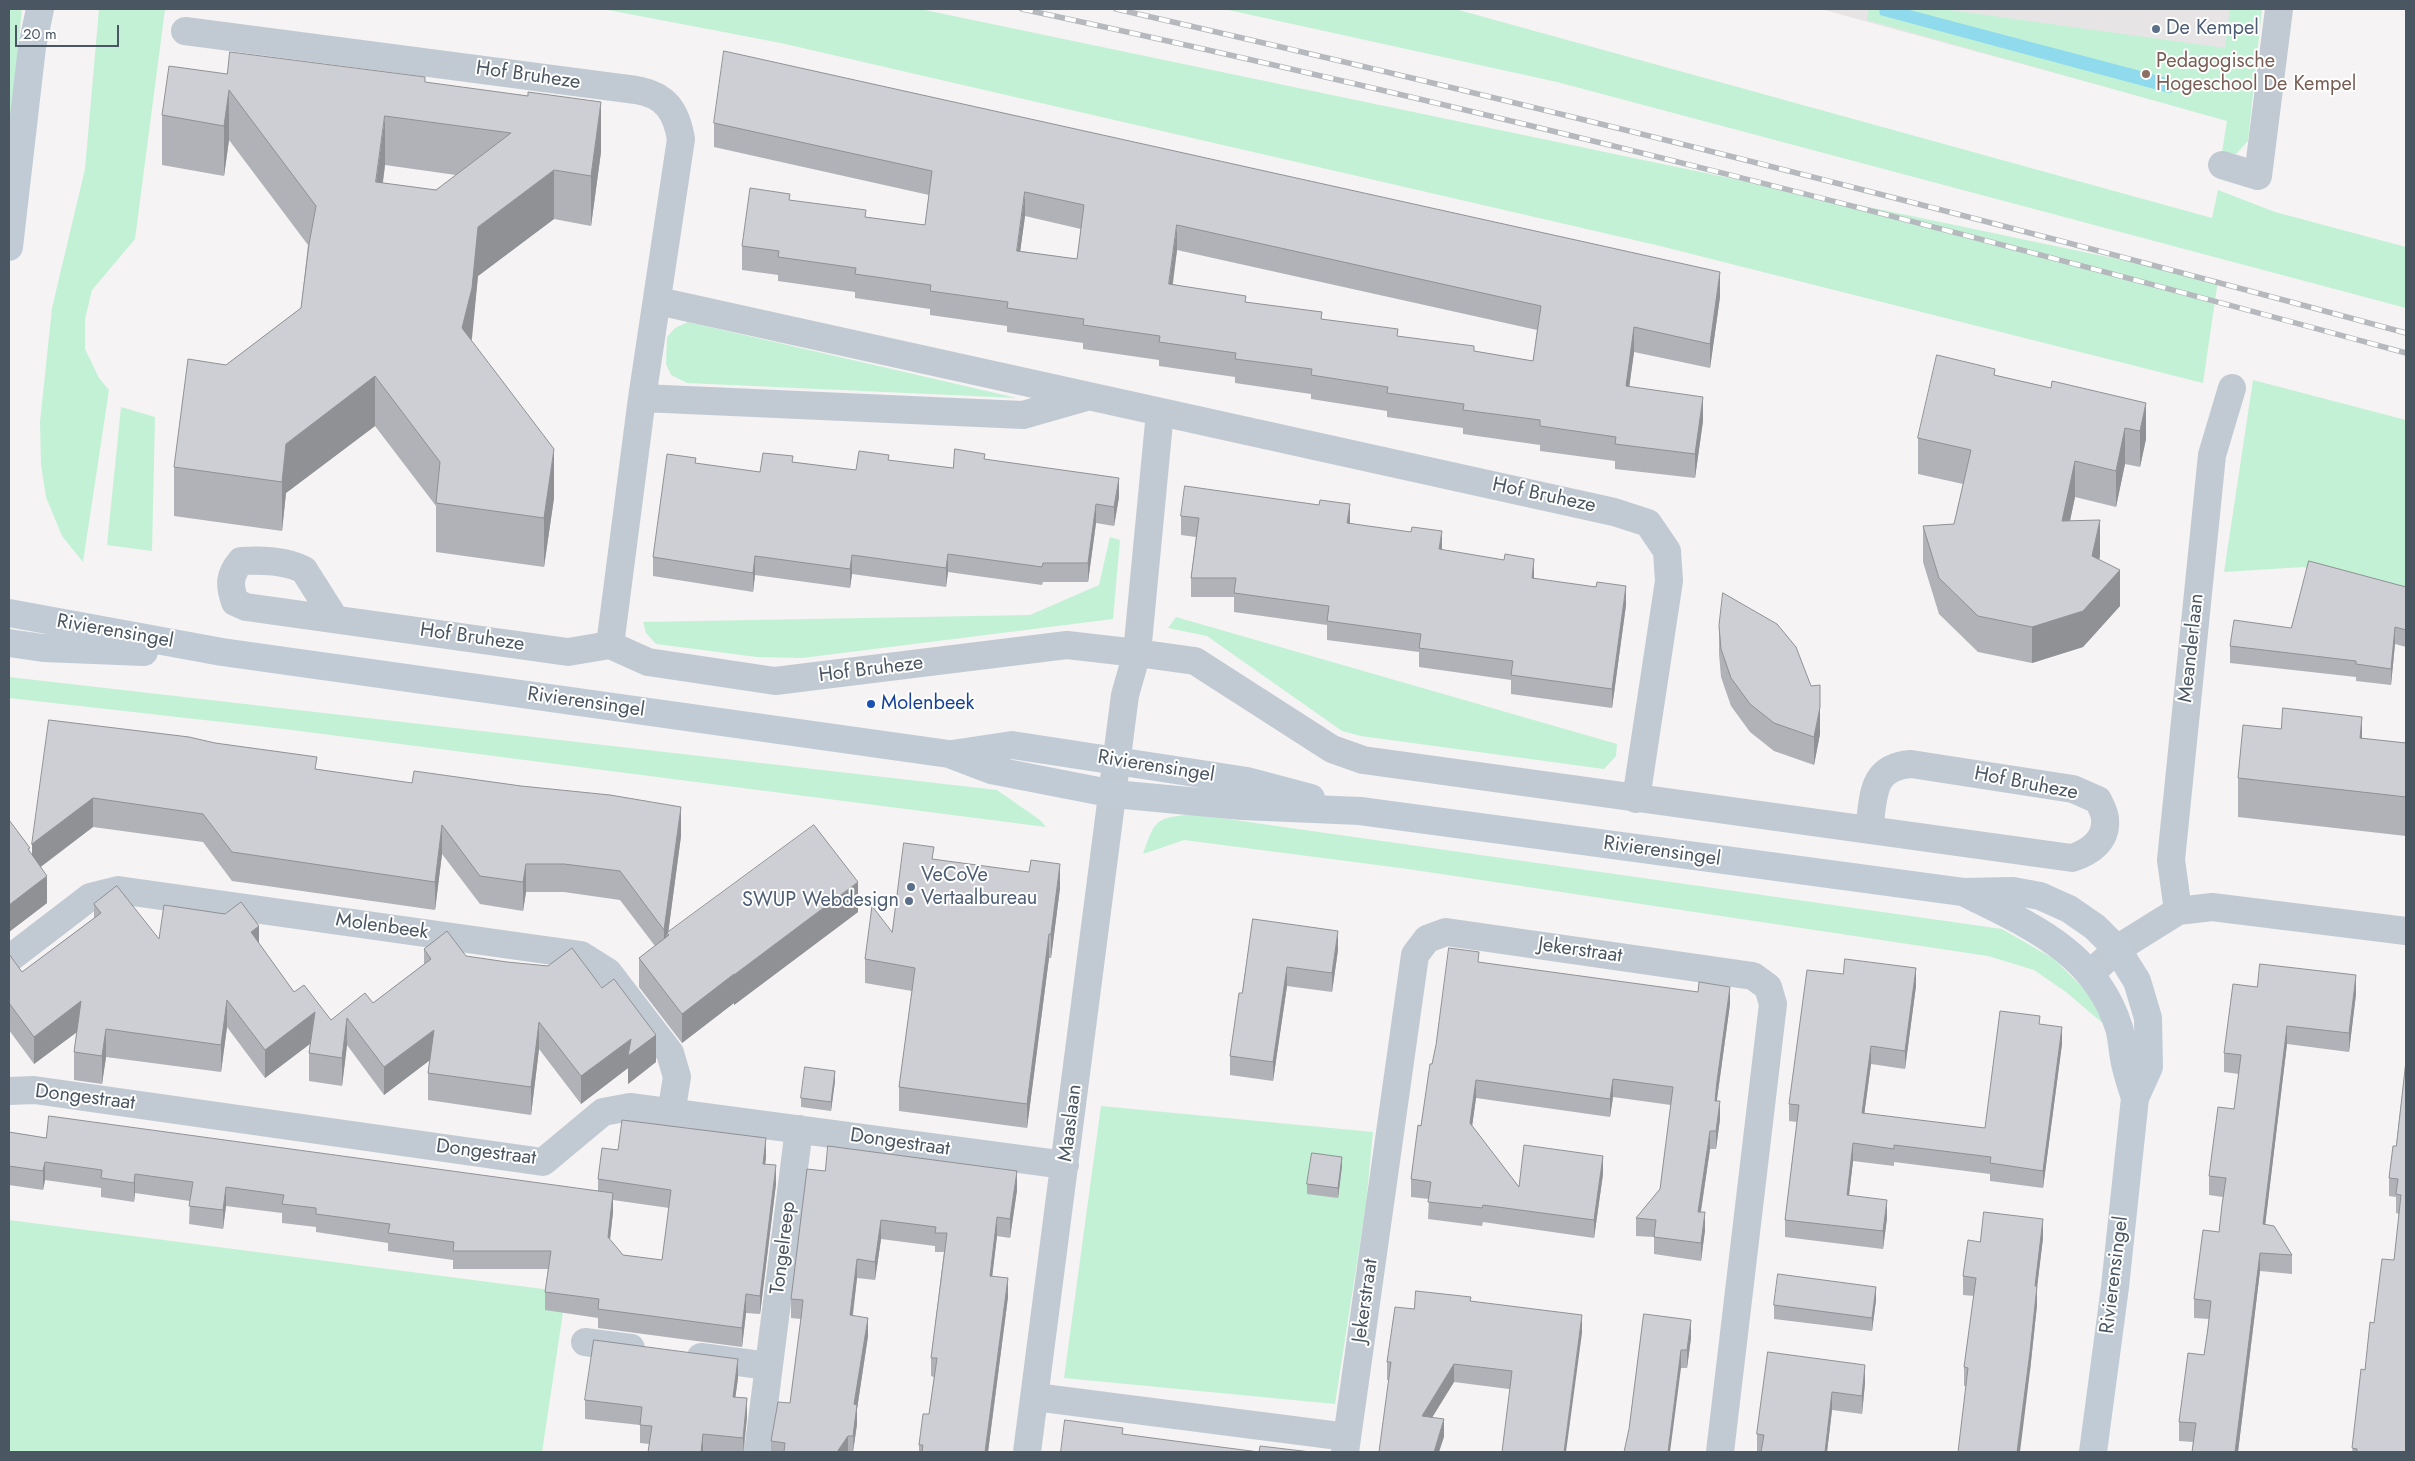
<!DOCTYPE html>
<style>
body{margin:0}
#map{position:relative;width:2415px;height:1461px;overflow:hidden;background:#f5f3f3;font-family:Jost,sans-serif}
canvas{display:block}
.frame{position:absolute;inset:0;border:10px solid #4a5661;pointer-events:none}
.scale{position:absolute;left:15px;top:25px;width:104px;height:22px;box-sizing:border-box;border:2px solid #4a5661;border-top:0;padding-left:6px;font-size:15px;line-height:18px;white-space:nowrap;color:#4a5661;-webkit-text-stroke:4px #fff;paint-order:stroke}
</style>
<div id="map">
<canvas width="2415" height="1461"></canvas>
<div class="frame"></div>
<div class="scale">20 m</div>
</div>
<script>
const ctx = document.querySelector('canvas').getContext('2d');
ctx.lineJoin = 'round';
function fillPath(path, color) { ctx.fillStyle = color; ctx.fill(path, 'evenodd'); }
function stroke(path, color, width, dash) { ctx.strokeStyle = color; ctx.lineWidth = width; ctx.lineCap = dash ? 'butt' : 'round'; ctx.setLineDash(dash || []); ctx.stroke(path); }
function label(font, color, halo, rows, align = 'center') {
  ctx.font = font + ' Jost,sans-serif'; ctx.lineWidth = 4; ctx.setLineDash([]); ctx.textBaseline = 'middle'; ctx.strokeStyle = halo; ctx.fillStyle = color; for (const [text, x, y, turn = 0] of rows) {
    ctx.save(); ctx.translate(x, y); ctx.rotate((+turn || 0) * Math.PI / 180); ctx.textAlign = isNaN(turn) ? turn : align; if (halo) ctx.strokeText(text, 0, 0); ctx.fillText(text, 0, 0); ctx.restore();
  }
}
fillPath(new Path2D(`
 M1821 9H2241L2227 120 1868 22Z`), '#e6e4e5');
fillPath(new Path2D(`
 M9 9H22L9 135Z
 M99 9H165L135 239 92 290 85 319V349L99 378 109 390 83 562 62 536 46 497 41 465 40 422 52 308 85 169Z
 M603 9H920L2218 280 2203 383 1656 245 781 43Z
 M1224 9H1455L2212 218 2218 190 2275 212 2406 247V308L1557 82Z
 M1869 9H1942L2225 48 2230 9H2262L2248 141 2236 154 2222 152 2227 121 1867 20Z
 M688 322 1017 398 687 383 671 375 666 364 667 337 675 328Z
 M2253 380 2406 420V592L2303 567 2224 572Z
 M121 407 155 417 152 551 107 545Z
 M1110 537 1120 540 1113 619 802 658 757 657 656 644 646 633 643 622 1030 615 1099 585Z
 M1176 617 1617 744 1616 756 1604 769 1361 736 1342 731 1207 636 1168 628Z
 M9 677 997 790 1040 820 1046 827 284 729 9 698Z
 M1192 814 2002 929 2054 959 2105 1010 2113 1032 2066 992 2034 970 1988 956 1408 869 1184 840 1143 854C1156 818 1155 819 1192 814Z
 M1101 1106 1373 1132 1366 1204 1335 1404 1064 1378Z
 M9 1220 566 1292 542 1452H9Z`), '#c3f1d5');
fillPath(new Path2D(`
 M1879 9H1906L2171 79 2175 85V91L2169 93 1880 15Z`), '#90daee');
stroke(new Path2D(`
 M185 31 636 90C666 95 676 111 681 139L642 398 610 645
 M2222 165 2258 176 2279 9
 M658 301 1614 512 1648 523 1667 551 1669 581 1636 799
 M642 398 1023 415 1086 397
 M335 619 304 570C286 560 261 560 241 561 229 575 229 585 235 602L246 607 568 652 610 645 648 662 775 681 1067 645 1137 653 1195 661 1332 749 1363 760 2072 858C2090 852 2107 841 2105 819 2105 813 2100 805 2098 800L2073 789 1911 764C1870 767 1874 797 1869 830
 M2178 911 2171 860 2212 455 2232 388
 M9 959 90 897 118 890 581 955 608 972 670 1053 677 1077 671 1114
 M2090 974 2117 949 2178 911 2212 907 2406 931
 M9 1091 34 1090 543 1162 603 1112 630 1107 1065 1165
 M585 1342 631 1348
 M701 1357 768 1366
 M1035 1397 1347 1437
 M758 1452 799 1129
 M1027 1452 1125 695 1137 653 1160 412
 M1345 1452 1415 955 1427 939 1446 932 1753 976 1768 987 1773 1004 1720 1452`), '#c1cad2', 28);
stroke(new Path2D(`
 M9 247 32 47 40 9
 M9 613 222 652 949 754 991 770 1114 794 1242 806 1360 811 1963 892 2013 891 2040 896 2069 909 2095 927 2117 949 2137 981 2148 1018 2149 1067 2135 1098 2115 1287 2093 1452
 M9 643 43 648 144 652
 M952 754 1012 745 1247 781 1311 798
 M1967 894C2031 926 2096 953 2119 1028 2122 1037 2122 1048 2124 1058 2126 1071 2131 1085 2135 1098`), '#c1cbd6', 28);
const rail = new Path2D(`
 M1022 9C1487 109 1948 228 2406 353
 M1116 9C1548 107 1978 217 2406 333`);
stroke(rail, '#b5b8bd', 5.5);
stroke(rail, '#fff', 4, [11]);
fillPath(new Path2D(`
 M227 74 425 82 601 152 591 226 554 219 478 276 471 340 554 498 544 567 436 552V506L375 426 286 493 282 531 174 516V467L226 365 301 308 308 245 229 140 224 176 162 165V115ZM385 165 456 175 436 190 383 183Z
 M714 123 1720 297 1710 368 1634 352 1629 387 1703 421 1695 478 1615 469V461L1540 451V445L1463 434V428L1387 417V411L1311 399V394L1235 383V377L1159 366V360L1083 349V343L1007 332V326L930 315V309L855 298V292L778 281V275L742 270V246L790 200 866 217 925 225 929 195 714 147ZM1025 216 1081 229 1077 259 1020 251ZM1177 250 1537 330 1533 361 1474 351 1398 336 1246 302 1173 284Z
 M1995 375 2051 388 2146 403V439L2140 467 2125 464 2116 507 2075 497 2070 521 2100 556 2099 559 2120 606 2083 647 2032 663 1978 652 1939 614 1923 562V526L1954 524 1963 484 1918 474V438Z
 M985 459 1119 497 1114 526 1096 523 1088 582H1043L1042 585 948 572 946 587 852 574 850 588 755 575 753 592 653 576V557L696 464 760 472 793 462 856 470 889 461 953 468Z
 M1181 516 1350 523 1442 550 1534 578 1626 605 1612 708 1511 694V680L1419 667V652L1327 640V625L1234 612V597H1191V578L1196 537 1181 535Z
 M2406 587V647L2395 644 2391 685 2356 681V677L2230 663V646L2291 628Z
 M1719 626 1820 734 1814 765 1774 751 1750 732 1731 706 1721 677 1719 654Z
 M49 720 681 836 668 933 858 912 734 1005V1003L682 1043 639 987V958L655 946 620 900 564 892H526L523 911 480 904 442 854 435 910 232 881 203 842 93 827 41 867 47 903 9 932 30 852 32 856Z
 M2362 739 2406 743V836L2238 817V778Z
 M934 859 1060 888 1051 958H1049L1027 1128 899 1111V1087L912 991 865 983V959L892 932Z
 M94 904 159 939 259 944 294 992 331 1020 373 1003 424 964V949L466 956 656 1062 628 1084V1068L581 1104 539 1049 531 1115 428 1100V1073L430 1060 384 1095 347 1045 342 1086 309 1081V1053L310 1044 265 1078 227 1027 221 1072 106 1057 102 1084 74 1080V1052L77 1032 34 1064 9 1030V954L22 972 94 918Z
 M1253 919 1338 950 1332 992 1287 986 1273 1081 1230 1075V1056L1242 993Z
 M1479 962 1730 1004 1717 1099 1720 1119 1716 1149H1710L1701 1212 1705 1230 1701 1261 1654 1254V1237L1636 1236V1218L1660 1189 1671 1105 1613 1097 1610 1117 1476 1098 1472 1126 1519 1187 1603 1174 1594 1238 1483 1222 1482 1226 1428 1219 1429 1199 1411 1197V1179L1432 1064Z
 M1916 986 1905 1069 1871 1064 1864 1114 1985 1128 2040 1024 2062 1044 2043 1188 1990 1181V1174L1894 1162V1166L1853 1161 1849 1195 1887 1218 1883 1249 1785 1237V1220L1797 1122 1789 1121V1104Z
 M2257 987 2356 994 2349 1052 2287 1044 2265 1225 2292 1255V1274L2260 1271 2238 1452H2192L2193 1442 2179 1441V1422L2204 1355 2209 1319 2194 1318V1299L2219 1232 2223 1197 2209 1195V1176L2234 1109 2239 1074 2224 1072V1053Z
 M2406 1061V1452H2352L2365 1370 2374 1323 2394 1260 2399 1214 2396 1213V1197L2389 1196V1178L2396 1146Z
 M835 1081 831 1111 801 1107V1098Z
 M9 1132 46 1138 598 1191V1179L618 1150 766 1157 765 1164 776 1184 760 1314 746 1313 742 1347 598 1328V1318L545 1310V1292L548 1269H453V1260L388 1251V1243L316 1232V1227L282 1223V1213L226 1206 223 1229 189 1224 190 1201 135 1193 134 1202 101 1197V1188L45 1180 43 1190 9 1185ZM613 1200 669 1208 662 1260 623 1255 610 1240 613 1212Z
 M1342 1166 1338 1198 1307 1194V1184Z
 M807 1169 1017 1190 1010 1238 997 1236 992 1276 1008 1297 988 1452H919V1445L929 1414 934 1377 931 1376V1358L944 1252H935V1246L881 1239 875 1280 857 1278 853 1316 868 1336 857 1409V1424L853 1452H771V1441L790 1403 801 1319 791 1318V1299Z
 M2043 1238 2037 1286V1305L2030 1371 1966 1386H1964V1367L1974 1296 1963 1295V1276L1980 1242Z
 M1876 1300 1872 1331 1774 1319V1305Z
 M1471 1301 1582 1333 1509 1389 1454 1382 1432 1417 1444 1437 1389 1380H1387V1362Z
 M1644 1314 1691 1338 1687 1368H1681L1629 1429Z
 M1768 1352 1865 1383 1862 1414 1832 1410 1827 1452H1757V1434Z
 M738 1378 735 1397 747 1417 744 1452H648L649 1444 640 1443V1425L585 1419V1400Z`), '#b0b2b7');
fillPath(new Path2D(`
 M229 90V140L224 176V126Z
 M601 102V152L591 226V176Z
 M385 116V165L376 232V182Z
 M554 170V219L478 276 472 338 462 377V328L478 227Z
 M1025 192V216L1017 275V251Z
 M1177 225V250L1169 308V284Z
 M1720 272V297L1710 368V344Z
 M1634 327V352L1626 411V386Z
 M375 376V426L286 493 282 531V482L286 444Z
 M1703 397V421L1695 478V454Z
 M2146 403V439L2140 467V431Z
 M2125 428V464L2116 507V471Z
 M554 449V498L544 567V518Z
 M2075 461V497L2062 558V521Z
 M1119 478V497L1114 526V507Z
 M1096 504V523L1088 582V563Z
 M1350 504V522L1347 542V523Z
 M2100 520V556L2092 592V556Z
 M1442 531V550L1439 549Z
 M948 554V572L946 587V568Z
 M852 555V574L850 588V569Z
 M755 556V575L753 592V573Z
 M1534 559V578L1532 597V578Z
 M2120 570V606L2083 647 2032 663V627Z
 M1626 586V605L1612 708V689Z
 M2395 627V644L2391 685V669Z
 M1820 707V734L1814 765V737Z
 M2362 717V756L2360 738Z
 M93 798V827L32 873V844Z
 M681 807V836L668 934 667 933 664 959V930Z
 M442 825V854L435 910V882Z
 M526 864V892L523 911V882Z
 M1060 864V888L1051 958V934Z
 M47 876V903L9 932V905Z
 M858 882V912L734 1005V1003L682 1043V1014L734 974Z
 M259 926V953L251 932Z
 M1338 931V950L1332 992V973Z
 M1049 934V958L1027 1128V1104Z
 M1287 967V986L1273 1081V1062Z
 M1916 968V986L1905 1069V1051Z
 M2356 975V994L2349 1052V1033Z
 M1730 987V1004L1717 1099 1715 1118V1101L1717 1081Z
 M227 1000V1027L221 1072V1045Z
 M81 1001V1029L34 1064V1037Z
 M315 1012V1040L265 1078V1050Z
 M347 1018V1045L342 1086V1058Z
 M539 1022V1049L531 1115V1087Z
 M2287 1026V1044L2263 1243V1224Z
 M2062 1027V1044L2043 1188V1171Z
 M106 1029V1057L102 1084V1056Z
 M434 1030V1057L384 1095V1067Z
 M656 1035V1062L628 1084V1068L581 1104V1076L631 1039Z
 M1871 1046V1064L1862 1131V1113Z
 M835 1071V1081L831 1111V1102Z
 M1613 1079V1097L1610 1117V1099Z
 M1476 1080V1098L1470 1141V1123Z
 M1720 1101V1119L1716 1149V1131Z
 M1710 1131V1149L1698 1229V1212Z
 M766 1138V1157L763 1183V1164Z
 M1853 1143V1161L1847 1213V1195Z
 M1603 1156V1174L1594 1238V1220Z
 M1342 1157V1166L1338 1198V1188Z
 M45 1162V1180L43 1190V1171Z
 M776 1165V1184L760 1314V1296Z
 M1017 1171V1190L1010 1238V1219Z
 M135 1174V1193L134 1202V1183Z
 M226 1187V1206L223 1229V1210Z
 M613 1193V1212L608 1256V1237Z
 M1887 1200V1218L1883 1249V1231Z
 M1705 1212V1230L1701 1261V1243Z
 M997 1217V1236L990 1295V1276Z
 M2043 1219V1238L2035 1305V1286Z
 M881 1220V1239L875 1280V1262Z
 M2260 1253V1271L2238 1452H2235Z
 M857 1259V1278L850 1334V1315Z
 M1008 1278V1297L988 1452H985Z
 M2037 1286V1305L2030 1371 2020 1452H2017Z
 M1876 1287V1300L1872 1331V1318Z
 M746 1294V1313L742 1347V1328Z
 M1582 1315V1333L1566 1452H1564Z
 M868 1318V1336L857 1409V1424L853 1452 854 1404Z
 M1691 1320V1338L1687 1368V1350Z
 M1681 1350V1368L1670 1452H1668Z
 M738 1359V1378L733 1416V1397Z
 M1454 1364V1382L1422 1434V1416Z
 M1865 1365V1383L1862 1414V1396Z
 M1832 1392V1410L1827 1452H1825Z
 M747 1398V1417L743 1452V1438Z
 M1444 1419V1437L1439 1452H1434Z
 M703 1434V1452H701Z
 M848 1436V1452H837Z`), '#909195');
const building = new Path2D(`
 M724 51 1720 272 1710 344 1634 327 1626 386 1703 397 1695 454 1615 444 1616 437 1540 426V420L1463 410 1464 404 1387 393 1388 387 1311 375 1312 369 1235 359 1236 353 1159 342 1160 336 1083 325 1084 319 1007 308 1008 302 930 291 931 285 855 274 856 268 778 257 779 251 742 246 750 188 790 194 789 200 866 210 865 217 925 225 932 171 714 123ZM1025 192 1084 205 1077 259 1017 251ZM1177 225 1541 306 1533 361 1474 351V346L1397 336 1398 329 1321 319 1322 312 1245 302 1246 296 1169 284Z
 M230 52 425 77V82L528 96V92L601 102 591 176 554 170 478 227 472 288 462 328 554 449 544 518 436 503 440 462 375 376 286 444 282 482 174 467 188 359 226 365 301 308 309 244 316 206 229 90 224 126 162 115 169 66 227 74ZM385 116 511 133 436 190 376 182Z
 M1937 355 1995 369 1994 375 2051 388 2052 381 2146 403 2140 431 2125 428 2116 471 2075 461 2062 521 2100 520 2092 556 2120 570 2083 611 2032 627 1978 616 1939 578 1923 526 1954 524 1971 450 1918 438Z
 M955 449 985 454 984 459 1119 478 1114 507 1096 504 1088 563H1043L1042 567 948 554 946 568 852 555 850 569 755 556 753 573 653 557 667 454 696 458 695 463 760 472 763 453 793 456 792 462 856 470 859 451 889 455 888 460 953 468Z
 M1185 486 1319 505 1320 500 1350 504 1347 523 1411 532 1412 527 1442 531 1439 549 1504 560 1505 554 1534 559 1532 578 1596 587 1597 582 1626 586 1612 689 1511 675 1513 661 1419 648 1421 634 1327 621 1329 606 1234 593 1236 578H1191L1199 518 1181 516Z
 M2309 561 2406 587V630L2395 627 2391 669 2356 664V661L2230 646 2234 620 2291 628Z
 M1723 593 1777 624 1796 647 1811 686 1820 685V707L1814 737 1774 723 1750 704 1731 678 1721 649 1719 626Z
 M2283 708 2362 717 2360 738 2406 743V797L2238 778 2243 725 2281 729Z
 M49 720 189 737 215 743 317 757 315 769 412 783 414 771 521 786 610 795 681 807 664 930 620 871 564 864H526L523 882 480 876 442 825 435 882 232 852 203 814 93 798 32 844Z
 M9 820 30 848 28 849 47 876 9 905Z
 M814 825 858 882 734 975V974L682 1014 639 958 669 935 667 933Z
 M904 843 934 847 932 859 1029 872 1031 860 1060 864 1051 934H1049L1027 1104 899 1087 915 968 865 959 872 906 892 932Z
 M117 886 159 939 164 905 225 914 241 902 259 926 251 932 294 992 304 985 331 1020 365 993 373 1003 431 959 424 949 447 931 466 956 507 962 548 966 572 948 602 988 614 979 656 1035 628 1056 631 1039 581 1076 539 1022 531 1087 428 1073 434 1030 384 1067 347 1018 342 1058 309 1053 315 1012 265 1050 227 1000 221 1045 106 1029 102 1056 74 1052 81 1001 34 1037 9 1003V954L22 972 101 913 94 904Z
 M1253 919 1338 931 1332 973 1287 967 1273 1062 1230 1056 1239 993H1242Z
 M1449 948 1479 952 1478 962 1698 992 1699 982 1730 987 1717 1081 1715 1101H1720L1716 1131H1710L1698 1212H1705L1701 1243 1654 1237 1656 1220 1636 1218 1660 1189 1673 1087 1613 1079 1610 1099 1476 1080 1470 1123 1519 1187 1524 1145 1603 1156 1594 1220 1483 1205 1482 1208 1428 1202 1431 1182 1411 1179 1418 1125 1421 1126 1430 1064H1432L1436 1045Z
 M1845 959 1916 968 1905 1051 1871 1046 1862 1113 1985 1128 2000 1011 2040 1016 2039 1024 2062 1027 2043 1171 1990 1163 1991 1157 1894 1145V1149L1853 1143 1847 1195 1887 1200 1883 1231 1785 1220 1799 1105 1789 1104 1807 970 1843 974Z
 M2260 964 2356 975 2349 1033 2287 1026 2263 1224 2274 1226 2292 1255 2260 1253 2235 1452H2192L2196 1423 2179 1422 2188 1353 2204 1355 2208 1328 2211 1301 2194 1299 2203 1230 2219 1232 2222 1205 2226 1178 2209 1176 2218 1107 2234 1109 2241 1055 2224 1053 2233 984 2257 987Z
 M2406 1061V1452H2357V1449L2352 1448 2361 1369 2365 1370 2370 1322 2374 1323 2382 1259 2394 1260 2401 1195 2396 1194 2398 1179 2389 1178 2393 1146H2396Z
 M805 1067 835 1071 831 1102 801 1098Z
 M49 1116 613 1193 608 1237 623 1255 662 1260 671 1190 598 1179 602 1148 618 1150 622 1120 766 1138 763 1164 776 1165 760 1296 746 1294 742 1328 598 1309 599 1299 545 1292 551 1251H453L454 1242 388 1233 390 1224 316 1214V1208L282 1204 284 1195 226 1187 223 1210 189 1206 193 1182 135 1174 134 1183 101 1178 102 1170 45 1162 43 1171 9 1166V1132L46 1138Z
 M828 1146 1017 1171 1010 1219 997 1217 990 1276 1008 1278 985 1452H922L923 1445H919L923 1414H929L937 1358H931L947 1233H935L936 1227 881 1220 875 1262 857 1259 850 1315 868 1318 854 1404 857 1405 853 1436H848L837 1452H784L785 1443 771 1441 778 1402 790 1403 802 1310 803 1300 791 1299 807 1169 825 1171Z
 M1312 1153 1342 1157 1338 1188 1307 1184Z
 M1984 1212 2043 1219 2035 1286H2037L2030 1352 2017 1452H1958L1968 1368 1964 1367 1976 1278 1963 1276 1968 1240 1980 1242Z
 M1778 1274 1876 1287 1872 1318 1774 1305Z
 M1416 1291 1471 1297 1470 1301 1582 1315 1564 1452H1502L1512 1371 1454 1364 1422 1416 1444 1419 1434 1452H1379L1391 1362H1387L1395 1307 1414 1309Z
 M1644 1314 1691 1320 1687 1350H1681L1668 1452H1624L1629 1429Z
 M594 1340 738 1359 733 1397 747 1398 743 1438 703 1434 701 1452H648L652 1426 640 1425 642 1407 585 1400Z
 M1768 1352 1865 1365 1862 1396 1832 1392 1825 1452H1761L1764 1435 1757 1434Z
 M1065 1420 1123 1428 1122 1434 1205 1445 1259 1452 1260 1446 1311 1452H1061Z`);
fillPath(building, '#cdcfd5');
stroke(building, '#909195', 1);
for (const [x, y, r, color] of [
 [2156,29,5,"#5c6f8a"],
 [2146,74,5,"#8d6e63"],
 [871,704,5,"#1a4fb4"],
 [911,887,5,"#5c6f8a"],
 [909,901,5,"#5c6f8a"]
]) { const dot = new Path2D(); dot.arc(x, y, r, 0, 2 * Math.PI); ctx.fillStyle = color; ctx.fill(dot); stroke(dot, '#fff', 2); }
label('20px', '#4e5e75', '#fff', [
 ["De Kempel",2166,29],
 ["VeCoVe",921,876],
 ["Vertaalbureau",921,899],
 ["SWUP Webdesign",899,901,"right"]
], 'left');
label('20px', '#785e54', '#fff', [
 ["Pedagogische",2156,62],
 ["Hogeschool De Kempel",2156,85]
], 'left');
label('20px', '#4a5661', '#fff', [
 ["Hof Bruheze",528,76,8],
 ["Hof Bruheze",1544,496,12],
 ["Rivierensingel",115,632,10],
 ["Hof Bruheze",472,638,8],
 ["Meanderlaan",2192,648,-84],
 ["Hof Bruheze",871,670,-7],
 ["Rivierensingel",586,703,8],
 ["Rivierensingel",1156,767,9],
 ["Hof Bruheze",2026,784,11],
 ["Rivierensingel",1662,852,8],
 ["Molenbeek",382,927,8],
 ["Jekerstraat",1580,951,8],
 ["Dongestraat",85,1098,7],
 ["Maaslaan",1071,1123,-83],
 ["Dongestraat",900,1143,8],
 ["Dongestraat",486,1153,7],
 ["Tongelreep",784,1248,-83],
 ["Rivierensingel",2115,1275,-83],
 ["Jekerstraat",1366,1301,-82]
]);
label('20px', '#164399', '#fff', [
 ["Molenbeek",881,704]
], 'left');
</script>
